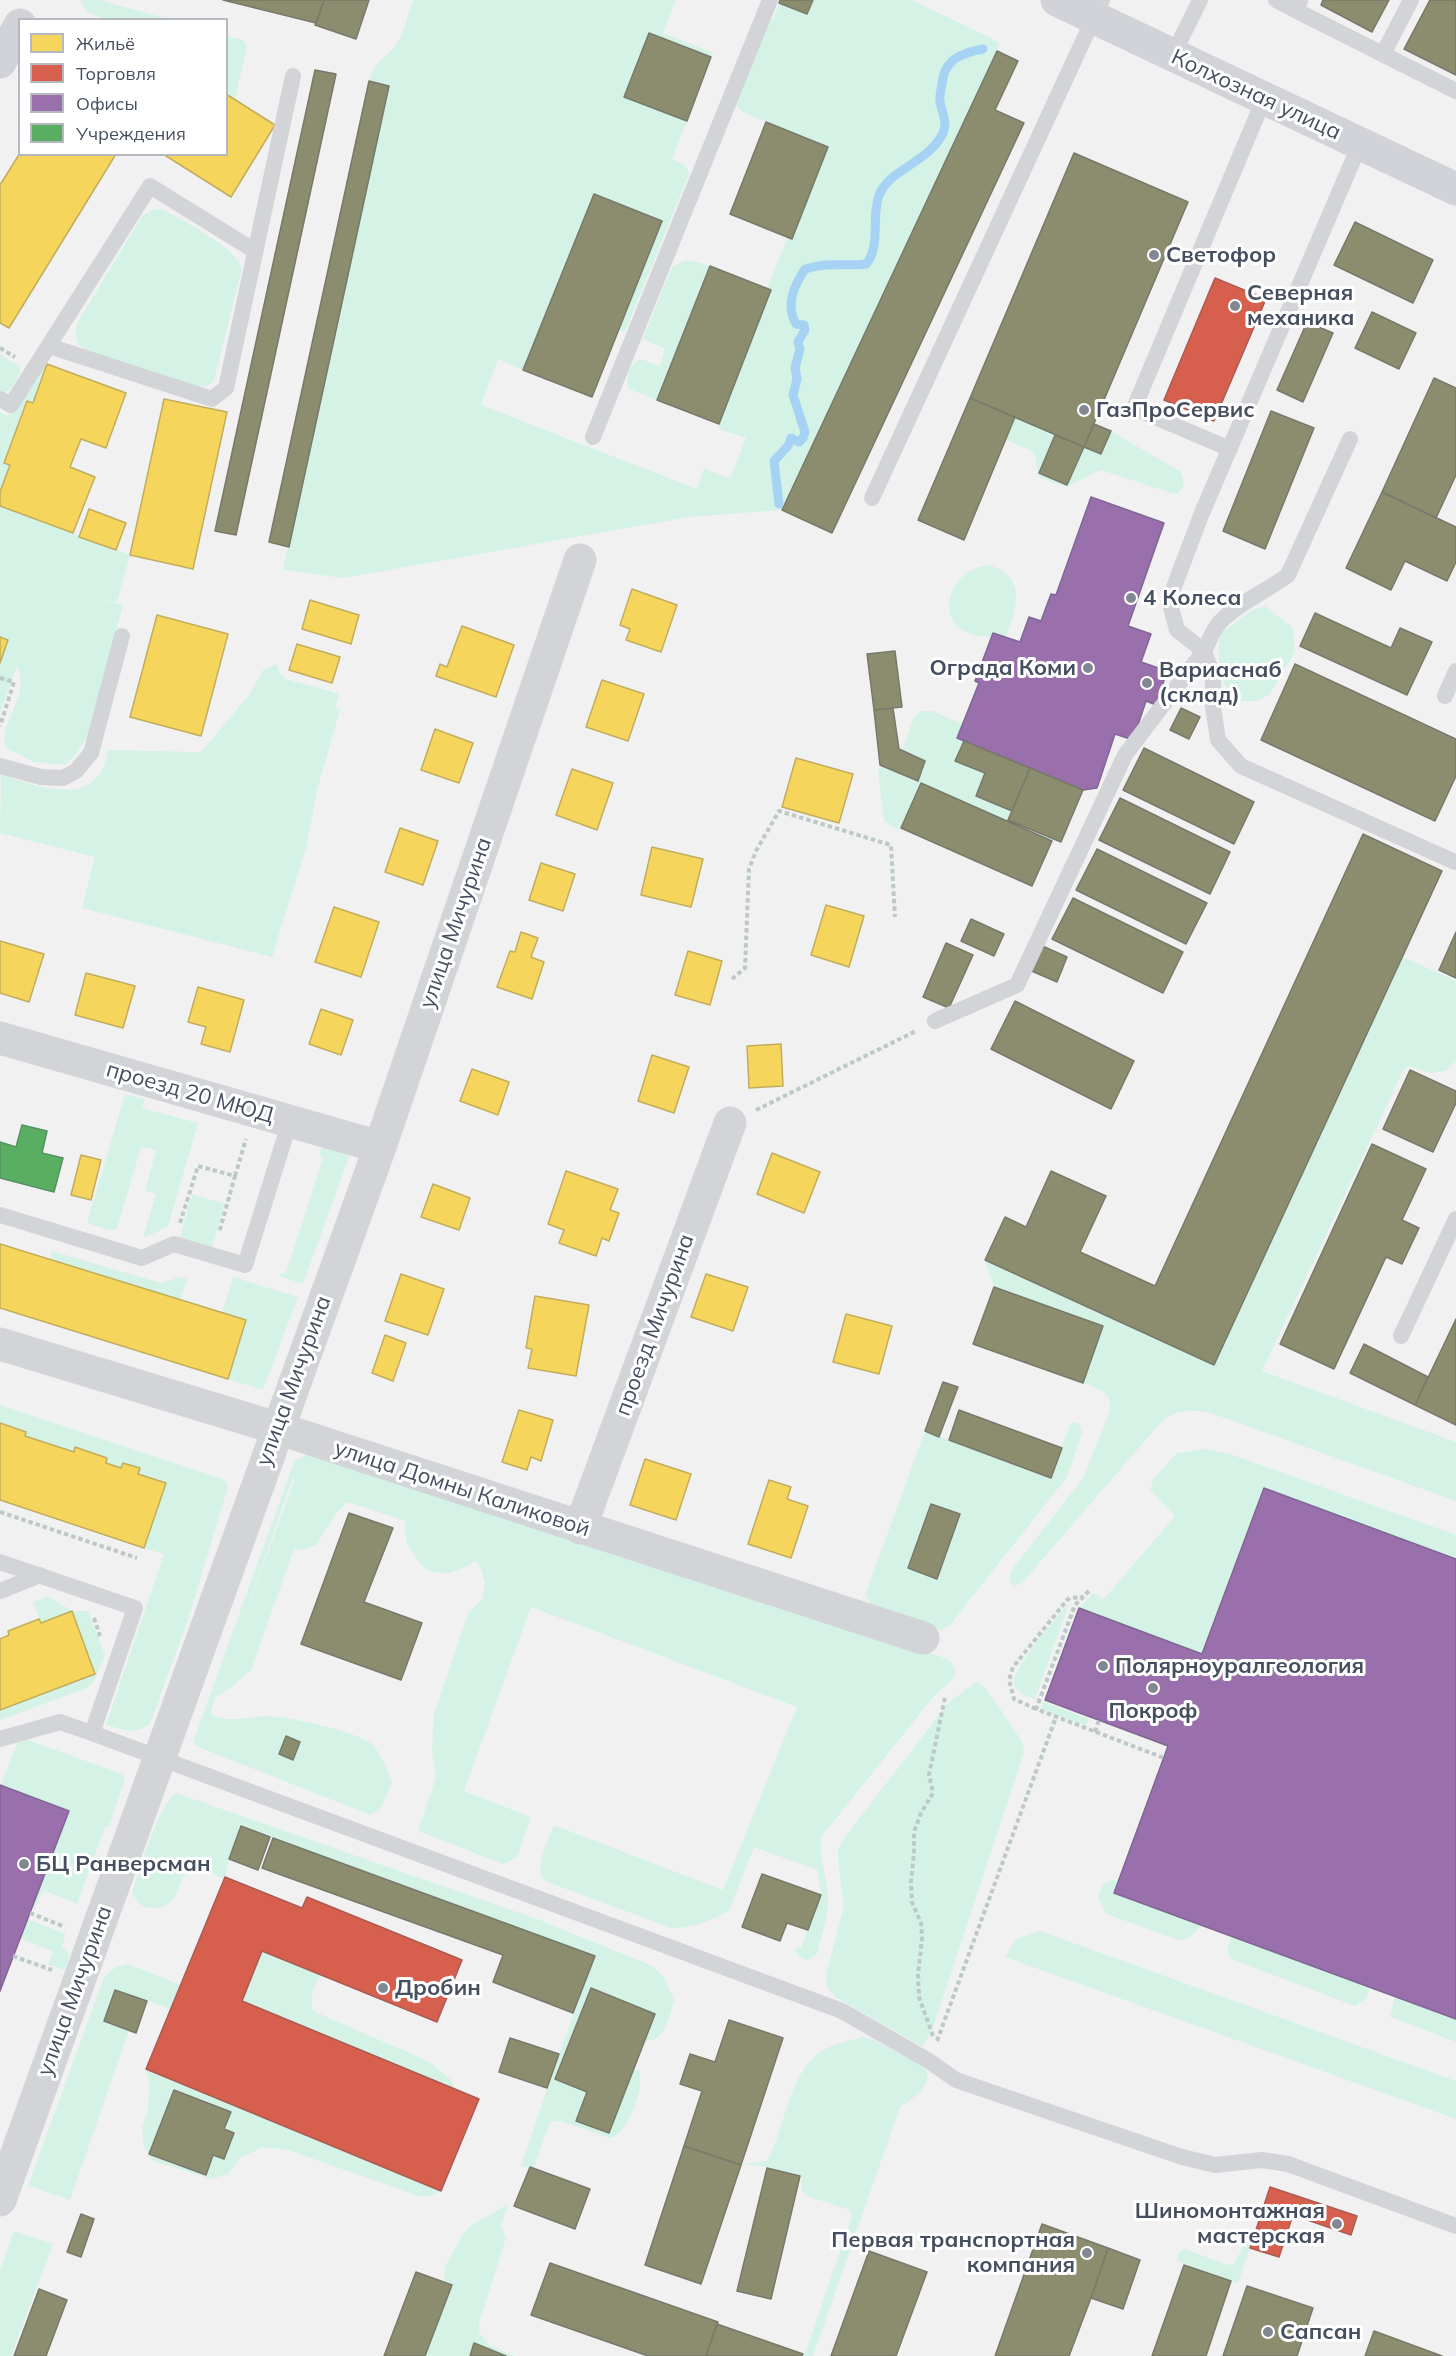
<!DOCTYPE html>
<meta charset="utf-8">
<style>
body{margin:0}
#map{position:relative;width:1456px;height:2356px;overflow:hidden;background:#f2f1f1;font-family:Mulish,sans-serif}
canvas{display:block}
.legend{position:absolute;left:18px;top:18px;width:210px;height:138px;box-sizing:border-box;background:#fff;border:2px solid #b5b9bf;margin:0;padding:8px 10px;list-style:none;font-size:18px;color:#464f60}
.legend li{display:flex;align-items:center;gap:12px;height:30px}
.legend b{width:30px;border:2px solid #b5b9bf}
</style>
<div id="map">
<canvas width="1456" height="2356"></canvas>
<ul class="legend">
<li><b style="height:16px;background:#f6d55c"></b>Жильё</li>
<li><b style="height:16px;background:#d6604d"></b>Торговля</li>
<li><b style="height:16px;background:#9970ab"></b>Офисы</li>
<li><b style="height:16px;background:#5aae61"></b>Учреждения</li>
</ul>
</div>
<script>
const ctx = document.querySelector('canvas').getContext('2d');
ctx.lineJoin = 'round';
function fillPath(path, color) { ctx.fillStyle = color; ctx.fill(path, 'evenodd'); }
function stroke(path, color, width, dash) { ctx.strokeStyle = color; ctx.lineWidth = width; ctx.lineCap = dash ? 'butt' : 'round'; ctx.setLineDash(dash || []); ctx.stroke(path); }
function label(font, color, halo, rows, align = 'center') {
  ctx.font = font + ' Mulish,sans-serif'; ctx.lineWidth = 6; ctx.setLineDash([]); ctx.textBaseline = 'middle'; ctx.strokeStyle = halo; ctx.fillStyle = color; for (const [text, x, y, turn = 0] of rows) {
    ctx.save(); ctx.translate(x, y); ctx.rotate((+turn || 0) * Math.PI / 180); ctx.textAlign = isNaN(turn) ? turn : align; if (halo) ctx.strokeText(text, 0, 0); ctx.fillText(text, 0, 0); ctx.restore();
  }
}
fillPath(new Path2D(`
 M81 0H99L169 19C146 20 86 28 81 0Z
 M413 0H676L663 33 714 53 711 57 649 33 624 96 687 121 672 159 683 164 688 170 689 174 625 332 619 330 662 221 594 194 523 370 498 359 481 405 697 489 704 468 730 479 746 438 719 429V424L771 290 767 288 788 237 792 238 828 147 742 112 735 103 767 22 773 19 781 0H912L995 40 999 44 997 51 782 510 689 517 343 578 283 570 389 86 369 81C375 58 388 58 398 42 405 30 408 13 413 0Z
 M226 36 243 40 247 47 235 99 227 94Z
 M154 209 164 210C187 224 232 244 242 268L214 381 207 386 198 387 93 354C78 346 73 341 77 323L142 216Z
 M690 260 710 266 657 400 629 389C624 376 629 364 641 359L660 366 665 349 643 339 672 267 683 261Z
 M0 354 20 367C21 375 13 388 5 393L0 392Z
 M44 364H47L33 403 26 402 4 463 10 465 0 492V412L8 416 40 366Z
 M1015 417 1055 435 1039 473 1067 485 1084 447 1101 454 1111 431 1181 472C1184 481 1185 487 1177 494L1171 493 1101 470 1067 487 1038 477 1036 459 1032 451 1006 440Z
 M0 506 130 555 117 602 86 594 123 605 87 737 76 754 65 765 33 762 5 747C0 719 31 697 17 666L0 713Z
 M989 565C1028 578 1017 607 1006 637L993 633 992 636C931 641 940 570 989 565Z
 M1265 606 1293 628 1295 652 1270 694 1257 701H1234C1218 679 1216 659 1221 633L1254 609Z
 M277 664 279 673 286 679 339 694 335 708 340 710 317 790 306 848 272 957 82 908 95 857 0 833 1 775C30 783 79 806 101 772 105 766 106 757 108 750L201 752 250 694 263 670Z
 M921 711H932L963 724 964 741 955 760 985 773 976 796 1012 811 1009 820 1054 839 1052 841 921 783 901 828 897 829 884 821 878 769 902 751 914 717Z
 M1403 957 1456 981V1061L1446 1071 1431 1073 1409 1066 1403 1071 1262 1371 1456 1442V1501L1208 1412C1189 1410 1177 1410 1162 1421L1022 1583 1015 1586 1010 1582V1574L1014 1567 1083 1478 1110 1411C1112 1391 1099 1389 1083 1383L1103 1326 994 1287 985 1261 1214 1365Z
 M125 1094 145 1099 142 1108 198 1123 168 1227 143 1238 156 1194 145 1191 156 1150 141 1147 117 1229 108 1230 87 1223Z
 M323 1144 341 1149 349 1157 303 1284 279 1276 280 1273H286L323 1158 319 1155Z
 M192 1194 225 1204 212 1247 180 1237Z
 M52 1251 161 1283 180 1277 187 1279 180 1300 50 1260Z
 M233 1277 298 1297 263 1390 228 1379 246 1321 222 1313Z
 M0 1405 225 1480 228 1487 225 1497 188 1620 150 1724C135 1735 123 1729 106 1725L164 1554 144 1548 166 1483 138 1474 140 1468 123 1463 121 1468 106 1463 107 1458 76 1447 74 1452 25 1436 26 1431 0 1423Z
 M1074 1422 1079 1424 1082 1433 1067 1477 950 1625 942 1630 934 1629 873 1608 865 1595 925 1431 1050 1478 1070 1425Z
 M1205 1449 1233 1455 1456 1535V1559L1202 1654 1079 1608 1093 1593 1104 1599 1175 1516 1150 1490 1154 1478 1177 1453Z
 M308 1454 823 1623 940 1656 951 1662 956 1670 954 1678 934 1696 822 1836C817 1855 828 1878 828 1898 829 1915 821 1936 817 1954L807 1960C799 1958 796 1955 795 1947L801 1948 821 1895 817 1870 754 1847 729 1911C710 1920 692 1929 671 1928L545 1881C533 1870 548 1840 553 1827L556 1826 723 1890 797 1707 531 1607 464 1791 531 1817 517 1857 503 1864 418 1831 436 1777 432 1752 434 1714 468 1613 483 1598 485 1583 480 1566 475 1561C455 1575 429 1581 415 1556 412 1551 407 1545 406 1540 405 1534 405 1527 405 1521L348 1502 338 1511 316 1545 304 1550 294 1549 251 1670 234 1685 215 1698 211 1710 212 1715C227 1723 249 1717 266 1716 285 1716 361 1732 373 1745 382 1756 387 1769 392 1782L382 1806 370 1815 196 1746 193 1742 294 1462ZM295 1478 241 1626 292 1480Z
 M48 1596 72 1611H88L105 1655 94 1681 87 1688 0 1720V1710L95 1674 72 1612 41 1623 33 1602Z
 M1069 1603 1035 1699C1027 1696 1015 1693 1014 1683 1013 1667 1057 1617 1069 1603Z
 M976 1682 986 1688 1023 1743 1024 1752 934 2025 923 2047 835 1997 827 1987 826 1975 844 1906 838 1859V1849L845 1837 948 1703Z
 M1044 1702 1089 1719 1086 1726 1041 1709Z
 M28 1740 122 1774 125 1779 109 1826 105 1827 77 1904 43 1890 35 1909 31 1908 1 1785 17 1743Z
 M176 1793 540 1920 652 1966 664 1977 674 2000C669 2017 666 2042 644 2041L655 2014 591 1989 555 2079 587 2092 576 2121 608 2133 634 2069 639 2071C646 2086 627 2136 610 2138L560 2121 550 2122 534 2168 521 2166 559 2054 595 1956 241 1826 229 1859 225 1879 188 1864C178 1888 175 1916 142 1906L132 1894C139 1872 159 1803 176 1793Z
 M1111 1880 1118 1881 1114 1893 1202 1925 1189 1938 1178 1940 1107 1914 1098 1899 1102 1886Z
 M27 1919 66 1934 62 1946 70 1955 64 1970 48 1964 53 1951 20 1938Z
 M1040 1931 1456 2081V2119L1005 1957 1016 1939Z
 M1231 1936 1370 1987 1366 1999 1355 2006 1231 1959C1225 1952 1229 1945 1231 1936Z
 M262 1951 322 1975C313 1985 310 1998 313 2011L430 2062 450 2079 456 2089 242 2001Z
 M128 1964 181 1985 171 2009 142 1999 129 2030 70 2200 28 2186 104 1977 116 1967Z
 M1395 1996 1456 2019V2042L1390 2017Z
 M862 2037C877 2039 882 2045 896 2052 904 2056 918 2061 924 2068 937 2083 911 2100 900 2107L813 2356H802L805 2354 852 2216 850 2210 807 2196C800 2190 800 2187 803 2178L799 2175 767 2167 743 2164 767 2161C785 2129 788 2075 819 2053 831 2044 848 2041 862 2037Z
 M146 2069 441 2191 430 2196H419L288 2150 263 2147 240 2158 228 2174 212 2179 153 2161 144 2147 142 2127 148 2109 149 2085Z
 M508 2204 501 2226 506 2238 479 2323V2332L489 2345 515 2356H425L445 2283 444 2268 462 2236 469 2227Z
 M14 2231 53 2244 11 2356H0V2270Z
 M1255 2233 1238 2283 1177 2261 1178 2253 1185 2249 1228 2265 1234 2264 1247 2239Z`), '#d4f3e6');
const homes = new Path2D(`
 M226 94 275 125 231 197 163 154H226Z
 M20 153 116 154 9 328 0 323V185Z
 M47 364 126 393 106 448 81 439 70 467 95 477 73 533 0 506V492L10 465 4 463 27 401 33 403Z
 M164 399 227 412 193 569 130 555Z
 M89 509 126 523 116 550 79 537Z
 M632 589 677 605 661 652 626 640 630 629 620 625Z
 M310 600 359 615 351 644 302 629Z
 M157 615 228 634 201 736 130 717Z
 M462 626 514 645 496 697 436 676 440 664 447 667Z
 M0 637 8 640 0 663Z
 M297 644 340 657 332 683 289 670Z
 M602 680 644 694 628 741 586 727Z
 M435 729 473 743 459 783 421 770Z
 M796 758 853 774 839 823 782 807Z
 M572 769 613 783 597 830 556 815Z
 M400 828 438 841 423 885 385 872Z
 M652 847 703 859 691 907 641 895Z
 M541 863 575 874 563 911 529 900Z
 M826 905 864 916 849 967 811 955Z
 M334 907 379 922 361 977 315 962Z
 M521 932 538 938 531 957 544 962 532 999 497 987 510 951 515 952Z
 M0 941 44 954 29 1002 0 993Z
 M688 951 722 961 710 1005 675 995Z
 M86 973 135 986 123 1028 75 1015Z
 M198 987 244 1000 230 1052 201 1044 206 1027 188 1022Z
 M321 1009 353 1020 341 1055 309 1044Z
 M781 1044 783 1086 749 1088 747 1046Z
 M652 1055 689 1067 674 1113 638 1101Z
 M472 1069 509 1082 498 1115 460 1101Z
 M772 1153 820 1172 804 1213 757 1194Z
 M81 1155 101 1160 91 1200 71 1195Z
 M566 1171 618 1189 610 1210 619 1213 609 1241 602 1238 596 1256 559 1243 564 1230 548 1224Z
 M433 1184 470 1198 459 1230 421 1217Z
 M0 1244 246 1320 228 1379 0 1308Z
 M401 1274 444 1289 428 1335 385 1321Z
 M706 1274 748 1287 733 1331 691 1317Z
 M535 1296 589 1305 576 1376 528 1368 532 1349 526 1348Z
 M846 1314 892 1326 879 1374 833 1362Z
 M385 1335 406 1343 393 1381 372 1373Z
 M519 1410 553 1420 541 1461 531 1457 527 1470 502 1462Z
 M0 1423 26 1432 25 1436 74 1452 75 1447 107 1458 106 1463 121 1468 123 1463 140 1468 138 1474 166 1483 144 1548 0 1500Z
 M645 1459 691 1474 676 1520 630 1505Z
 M769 1480 791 1487 787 1499 808 1506 791 1558 748 1544Z
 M72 1611 95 1674 0 1710V1639L9 1635 8 1631 39 1619 41 1623Z`);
fillPath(homes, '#f6d55c');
stroke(homes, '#c1ad5d', 1.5);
const shops = new Path2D(`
 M1215 278 1266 299 1214 421 1164 400Z
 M225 1877 302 1908 307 1897 462 1960 437 2022 262 1951 242 2001 479 2099 441 2191 146 2069Z
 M1270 2187 1357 2216 1351 2235 1293 2215 1279 2257 1250 2248Z`);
fillPath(shops, '#d6604d');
stroke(shops, '#ab5b53', 1.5);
const offices = new Path2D(`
 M1091 497 1164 523 1128 626 1151 634 1141 662 1167 671 1156 705 1146 701 1133 740 1115 734 1097 788 1083 790 957 738 979 683 975 681 993 633 1020 642 1029 617 1041 621 1051 594 1056 595Z
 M1264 1488 1456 1559V2019L1114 1893 1168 1746 1045 1700 1079 1608 1202 1654Z
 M0 1785 69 1811 0 1991Z`);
fillPath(offices, '#9970ab');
stroke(offices, '#806694', 1.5);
const public = new Path2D(`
 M22 1125 47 1131 42 1153 63 1158 54 1192 0 1178V1142L16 1147Z`);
fillPath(public, '#5aae61');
stroke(public, '#549261', 1.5);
const industry = new Path2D(`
 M223 0H324L316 23Z
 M324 0H369L356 39 315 25Z
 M780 0H813L807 14 779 3Z
 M1323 0H1389L1372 32 1321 5Z
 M1430 0H1456V75L1404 49Z
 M649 33 711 57 687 121 624 97Z
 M997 51 1018 61 995 110 1024 123 832 533 782 510Z
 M315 70 336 74 236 535 215 531Z
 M369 81 389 86 289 547 269 542Z
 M766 122 828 147 792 239 730 214Z
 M1074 153 1188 202 1084 447 970 398Z
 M594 194 662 221 592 397 523 370Z
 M1355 222 1433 260 1413 303 1334 265Z
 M710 266 771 290 719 424 657 400Z
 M1372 312 1416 333 1399 369 1355 348Z
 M1307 322 1333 333 1303 402 1277 390Z
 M1434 378 1456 388V475L1436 518 1382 492Z
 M970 398 1015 417 964 540 918 520Z
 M1271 411 1314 428 1265 549 1223 531Z
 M1094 424 1111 431 1101 454 1084 447Z
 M1055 435 1084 447 1067 485 1039 473Z
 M1382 492 1456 527V562L1447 581 1405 561 1391 590 1346 568Z
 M1315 613 1391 648 1400 628 1432 642 1407 695 1300 646Z
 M895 651 902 707 874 710 867 654Z
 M1295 664 1456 739V776L1435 821 1261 740Z
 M893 708 899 749 925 761 918 781 880 765 874 710Z
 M1181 708 1200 717 1189 739 1170 730Z
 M964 741 1030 768 1012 811 976 796 985 773 955 761Z
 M1144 748 1254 802 1234 844 1123 790Z
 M1030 768 1083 790 1061 842 1008 820Z
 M921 783 1052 841 1032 886 901 828Z
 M1120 798 1230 852 1210 894 1099 840Z
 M1363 834 1442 871 1214 1365 985 1260 1005 1217 1026 1227 1051 1171 1106 1196 1080 1252 1155 1286Z
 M1097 849 1207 903 1186 944 1076 890Z
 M1073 898 1183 952 1163 993 1052 939Z
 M971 919 1004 934 994 956 961 941Z
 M1456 932V978L1439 970Z
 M946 943 973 955 949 1008 923 997Z
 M1038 944 1067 957 1057 982 1027 969Z
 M1015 1001 1134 1061 1111 1109 991 1049Z
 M1410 1070 1456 1091V1103L1433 1152 1383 1129Z
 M1372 1144 1426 1169 1402 1220 1419 1228 1402 1264 1386 1257 1334 1369 1280 1344Z
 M994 1287 1103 1326 1083 1383 973 1344Z
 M1456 1319V1425L1415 1405Z
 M1364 1344 1428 1377 1415 1405 1350 1373Z
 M943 1382 958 1387 939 1437 925 1431Z
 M959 1410 1062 1448 1051 1478 949 1440Z
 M931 1504 960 1514 937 1579 908 1568Z
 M349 1513 393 1528 364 1602 422 1623 401 1680 301 1644Z
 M286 1736 300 1742 293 1760 279 1754Z
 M241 1826 270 1837 258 1870 229 1859Z
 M273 1838 595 1956 573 2013 493 1982 503 1955 262 1868Z
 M762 1874 821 1895 808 1930 787 1923 780 1941 742 1927Z
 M591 1988 655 2014 609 2133 576 2121 587 2092 555 2079Z
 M115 1990 147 2001 136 2033 104 2021Z
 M729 2020 783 2038 741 2165 684 2146 702 2091 680 2084 690 2054 715 2062Z
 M510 2038 559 2054 547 2088 499 2072Z
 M174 2090 231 2112 224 2129 234 2133 224 2159 213 2155 206 2175 149 2154Z
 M684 2146 741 2165 701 2284 645 2265Z
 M530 2167 590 2189 575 2229 514 2206Z
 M767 2168 800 2176 771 2299 737 2291Z
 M81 2214 94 2219 81 2257 67 2252Z
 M1042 2224 1108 2248 1091 2298 1069 2356H995Z
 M1108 2248 1140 2260 1123 2309 1091 2298Z
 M869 2251 927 2272 896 2356H831Z
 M550 2263 718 2322 706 2356H648L531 2315Z
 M1184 2265 1231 2281 1206 2356H1152Z
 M416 2272 452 2285 425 2356H384Z
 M1247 2286 1313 2308 1297 2356H1223Z
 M39 2289 67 2300 46 2356H14Z
 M717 2324 803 2354 802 2356H706Z
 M1374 2331 1442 2356H1365Z
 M474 2343 506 2356H470Z`);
fillPath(industry, '#8c8c6e');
stroke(industry, '#777a6a', 1.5);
stroke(new Path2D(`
 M779 504 774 461 788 446 791 438 799 442 803 438 805 432 793 395 797 379 795 368 800 349 798 342 805 330 804 325 796 324C785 305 794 286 805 269 831 261 843 267 866 264 882 245 870 215 880 193 892 168 929 162 943 133 948 122 942 113 940 102 939 97 941 90 942 84 944 59 962 53 983 49`), '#a6d3f4', 9);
stroke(new Path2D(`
 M0 348 15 357
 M0 678 14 682 0 726
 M732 979 745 968 749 869 756 851 779 811 891 845 895 917
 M756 1110 916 1031
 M235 1176 246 1139
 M180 1223 198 1166 235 1176 219 1233
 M0 1512 137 1558
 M1089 1591 1075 1605 1036 1709 1164 1758
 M94 1618 100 1636
 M1036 1709 1014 1699 1009 1680 1013 1667 1067 1600 1070 1598 1083 1597
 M1095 1732 1099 1720
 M30 1913 65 1927
 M13 1956 52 1970
 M933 2036 919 1997 918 1975 922 1938 921 1923 912 1902 911 1882 914 1853V1832L921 1813 933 1793 929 1775 945 1697
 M937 2041 1056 1717`), '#bcc9c8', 4, [4.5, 3]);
stroke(new Path2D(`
 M1276 0 1295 10 1300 1
 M1295 10 1456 91
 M1383 54 1411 0
 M1173 55 1200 0
 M49 346 212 399 226 388 293 76
 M0 399 11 405 150 186 255 251
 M593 437 770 0
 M1350 439 1288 575C1267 591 1238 603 1220 622 1213 629 1209 642 1204 651L1213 676V707L1218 740 1241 766 1455 862
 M1230 449 1134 408 1264 99
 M872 498 1102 0
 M1445 696 1456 671
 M0 766 41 777 63 778 76 771 91 753 122 636
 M935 1021 1017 985 1125 755 1204 651 1177 630 1169 600 1202 513 1360 144
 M0 1215 142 1258 174 1244 245 1265 290 1121
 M1401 1336 1456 1219
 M0 1562 135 1608 92 1733 842 2011 929 2061 956 2080 1182 2157 1215 2165 1262 2160 1288 2164 1456 2226
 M0 1591 40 1575
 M0 1739 60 1722 92 1733`), '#d2d4d8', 16);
stroke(new Path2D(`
 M0 1038 380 1147
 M0 1344 277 1428 923 1638
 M580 1528 730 1123
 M0 2200 380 1147 580 560`), '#d2d4d8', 33);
stroke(new Path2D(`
 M1057 0 1456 189
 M0 62 20 25`), '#d1d3d8', 33);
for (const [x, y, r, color] of [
 [1154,255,6,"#828893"],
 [1235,306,6,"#828893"],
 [1084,410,6,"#828893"],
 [1131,598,6,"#828893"],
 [1088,668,6,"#828893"],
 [1147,683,6,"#828893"],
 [1103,1666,6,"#828893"],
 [1153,1688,6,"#828893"],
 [24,1864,6,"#828893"],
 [383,1988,6,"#828893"],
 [1337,2224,6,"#828893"],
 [1087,2253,6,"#828893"],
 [1268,2332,6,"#828893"]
]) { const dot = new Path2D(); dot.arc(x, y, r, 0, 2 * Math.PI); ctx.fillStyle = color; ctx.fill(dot); stroke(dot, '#fff', 2); }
label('22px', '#464f60', '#fff', [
 ["Колхозная улица",1256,95,25],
 ["улица Мичурина",456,923,-71],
 ["проезд 20 МЮД",190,1093,16],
 ["проезд Мичурина",655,1325,-70],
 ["улица Мичурина",294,1381,-70],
 ["улица Домны Каликовой",462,1489,18],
 ["улица Мичурина",75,1991,-70]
]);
label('bold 22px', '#464f60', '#fff', [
 ["Светофор",1166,255],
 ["Северная",1247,293],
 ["механика",1247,318],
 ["ГазПроСервис",1096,410],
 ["4 Колеса",1143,598],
 ["Ограда Коми",1076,668,"right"],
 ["Вариаснаб",1159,670],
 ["(склад)",1159,695],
 ["Полярноуралгеология",1115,1666],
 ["Покроф",1153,1711,"center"],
 ["БЦ Ранверсман",36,1864],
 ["Дробин",395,1988],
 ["Шиномонтажная",1325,2211,"right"],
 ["мастерская",1325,2236,"right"],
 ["Первая транспортная",1075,2240,"right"],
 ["компания",1075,2265,"right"],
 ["Сапсан",1280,2332]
], 'left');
</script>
